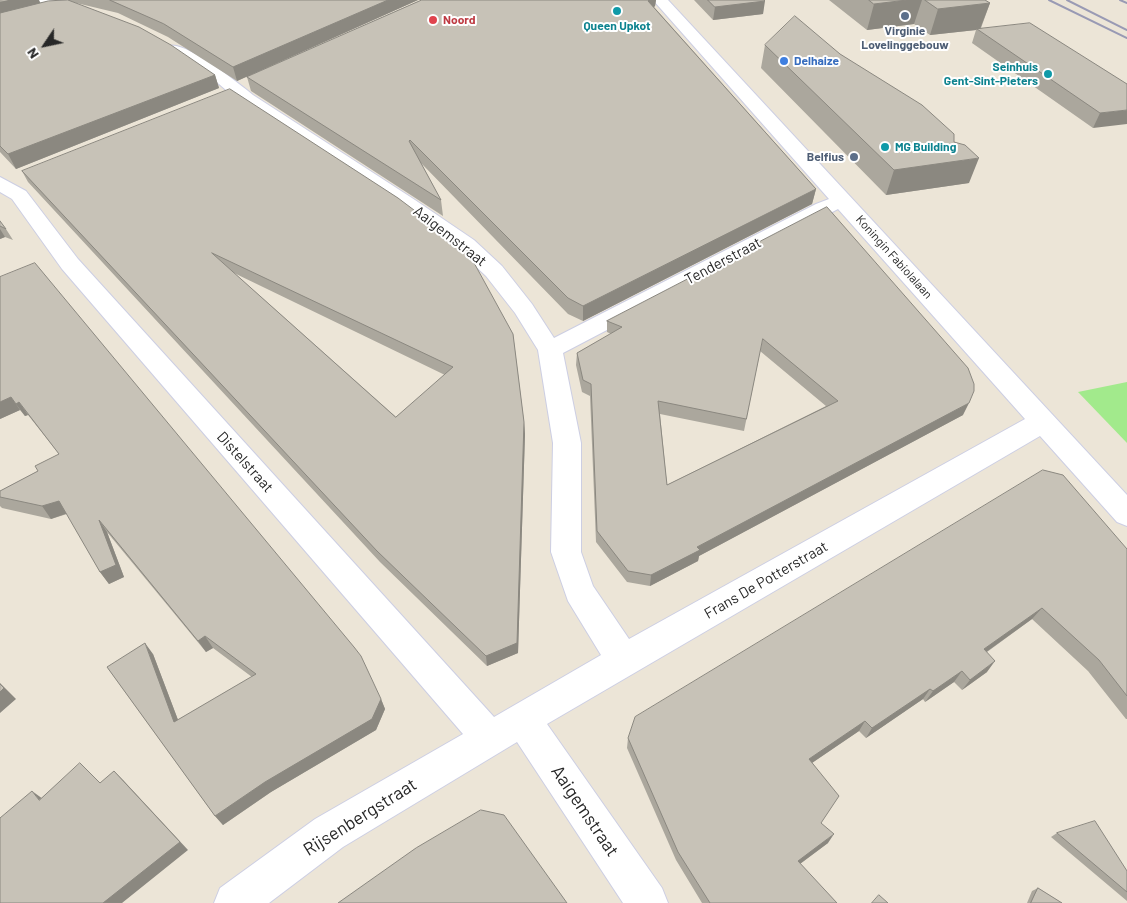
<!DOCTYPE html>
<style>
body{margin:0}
#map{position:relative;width:1127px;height:903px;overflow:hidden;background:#ece5d7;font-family:Barlow,sans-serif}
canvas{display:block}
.north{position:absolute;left:20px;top:20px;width:50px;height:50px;-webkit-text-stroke:4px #fff;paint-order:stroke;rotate:236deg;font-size:14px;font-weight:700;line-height:20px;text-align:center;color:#272727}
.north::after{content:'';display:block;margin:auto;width:18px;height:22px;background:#272727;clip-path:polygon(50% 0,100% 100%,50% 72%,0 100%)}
</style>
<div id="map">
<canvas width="1127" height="903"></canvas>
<div class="north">N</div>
</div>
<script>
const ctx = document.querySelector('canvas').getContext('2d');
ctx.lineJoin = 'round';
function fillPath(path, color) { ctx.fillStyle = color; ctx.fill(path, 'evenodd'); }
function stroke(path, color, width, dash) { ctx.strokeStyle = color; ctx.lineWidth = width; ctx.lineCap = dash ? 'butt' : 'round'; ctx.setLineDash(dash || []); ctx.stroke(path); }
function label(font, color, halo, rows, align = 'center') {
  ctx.font = font + ' Barlow,sans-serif'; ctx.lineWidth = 4; ctx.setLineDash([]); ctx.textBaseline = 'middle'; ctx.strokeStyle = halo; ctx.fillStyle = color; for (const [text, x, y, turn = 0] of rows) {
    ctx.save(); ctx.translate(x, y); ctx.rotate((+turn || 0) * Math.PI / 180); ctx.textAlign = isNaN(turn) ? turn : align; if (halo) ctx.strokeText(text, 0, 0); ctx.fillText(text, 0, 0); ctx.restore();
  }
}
fillPath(new Path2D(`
 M1127 382V443L1078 392Z`), '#a2ea8c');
const minor = new Path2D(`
 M36 0H58L89 9 91 12 84 16 38 3Z
 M653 0H668L1127 495V526L1117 522 1040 436 547 724 662 888 668 903H623L517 742 343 847 269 903H214L220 888 315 819 463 734 62 269 12 199 0 192V177L26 191 78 259 494 717 601 655 568 601 551 552 553 443 538 350 515 313 486 276 458 250 401 208 241 103 219 84 166 49 169 46C186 41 238 83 253 95L415 200 474 240 502 266 532 304 554 338 816 204 829 199ZM838 209 1025 419 629 639 593 586 581 552V443L563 353Z`);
stroke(minor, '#cccee3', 2);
fillPath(minor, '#fff');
stroke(new Path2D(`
 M1049 0 1127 38
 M1067 0 1127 30
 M1120 0 1127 3`), '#999ab4', 2);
fillPath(new Path2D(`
 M0 0 40 3 65 0H64H418L237 81 168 37 118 13 72 2 215 75 219 88 16 169 0 152Z
 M422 0H656L655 6 654 7 816 189 812 204 583 321 568 314 421 163 441 200 443 216 251 91 247 77Z
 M694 0H764L763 14 713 20Z
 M829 0H985L990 3 981 28 1127 84 1093 128 972 43 976 30 930 35 914 24 867 30Z
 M765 45 840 54 954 142 969 183 886 195 761 68Z
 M22 171 513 334 524 422 525 434 518 653 487 666 380 562 28 182ZM234 273 445 375 396 417Z
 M827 207 963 415 699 556 698 561 650 586 627 582 596 542 590 396 582 392 576 365 577 353 611 334 607 332V321ZM760 351 826 406 667 485 660 414 744 431Z
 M0 221 6 229 13 240 5 237 0 239Z
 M0 277 381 699 385 709 376 730 271 792 223 825 215 816 107 667 153 654 178 720 252 677 213 648 206 652 107 532 124 577 109 584 100 572 67 514 51 519 2 508 0 506V491L38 471 59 454 28 415 25 416 20 410 0 419Z
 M1127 549V719H1126L1088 671 1032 619 987 652V672L962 690 954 682 925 702 923 699 866 738 859 731 812 763 821 823 828 843 800 864 837 903H702L676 860 627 748 628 738Z
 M1057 833 1127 871V901L1051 837Z
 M1038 888 1062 903H1027L1032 891Z`), '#aba79d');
fillPath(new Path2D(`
 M8 0H39L42 6 0 16V2Z
 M388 0H418L237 81 233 67Z
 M649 0H656L655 6 647 13Z
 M907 0H922L914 24 867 30 874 4Z
 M765 1 763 14 713 20 715 7Z
 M990 3 980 29H977L976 30 930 35 938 9Z
 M215 75 219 88 16 169 8 154Z
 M1127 110V124L1093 128 1100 113Z
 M979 158 969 183 886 195 894 170Z
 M816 189 812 204 583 321V306Z
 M0 229 5 237 0 239Z
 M11 397 20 410 0 419V402Z
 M19 402 28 415 25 416 16 404Z
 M969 403 963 415 699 556 698 561 650 586 651 575 697 547Z
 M524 422 525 434 518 653 487 666 486 656Z
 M59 501 68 513 51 519 42 506Z
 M99 520 107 532 124 577 109 584 100 572Z
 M1042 608 1032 619 975 660 984 649Z
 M205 636 213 648 206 652 198 641Z
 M145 643 153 654 183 733 174 722Z
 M995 661 987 672 962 690 970 680Z
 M962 671 954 682 925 702 933 691Z
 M0 683 16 699 0 713Z
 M930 689 923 699 866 738 872 728Z
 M381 699 385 709 376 730 271 792 223 825 215 816 265 782Z
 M865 721 859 731 803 769 809 759Z
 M114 771 123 780 188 850 122 903H103Z
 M32 791 43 799 39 800Z
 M834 834 828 843 793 869 798 861Z`), '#8b8880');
const building = new Path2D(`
 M68 0 139 27 171 45 215 75 8 154 0 146V13L48 1Z
 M110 0H388L233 67 164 24Z
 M422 0H649L648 1 816 189 583 306 568 298 410 140 409 141 441 200 247 77Z
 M708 0H764L765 1 715 7Z
 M869 0H907L874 4Z
 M925 0H985L990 3 938 9Z
 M795 16 840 54 922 105 954 134V142L965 145 979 158 894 170 765 45Z
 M1030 23 1127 84V110L1100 113 977 29Z
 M230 89 398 198 467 250 513 334 524 422 517 643 486 656 377 551 22 171ZM212 253 453 367 396 417Z
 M827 207 968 368 974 384V391L969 403 697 547 700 550 651 575 628 571 597 531 591 384 583 380 577 353 622 327 607 321ZM763 339 838 401 667 485 658 401 746 419Z
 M0 221 6 229 0 226Z
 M35 263 354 647 361 656 381 699 372 719 265 782 215 816 107 667 145 643 174 722 256 674 205 636 198 641 99 520 116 565 100 572 59 501 42 506 0 497V491L38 471 35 466 59 454 19 402 16 404 11 397 0 402V277Z
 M1043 470 1063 475 1127 549V696L1099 660 1042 608 984 649 995 661 970 680 962 671 933 691 930 689 872 728 865 721 809 759 839 796 821 823 834 834 798 861 837 903H710L678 852 628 738 635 717Z
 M0 684 4 688 0 692Z
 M80 763 100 783 114 771 180 842 103 903H0V818L32 791 39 800Z
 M481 810 504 815 567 903H338L416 848Z
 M1095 821 1127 871V892L1057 833Z
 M1038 888 1062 903H1031Z
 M879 895 888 903H872Z`);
fillPath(building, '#c7c2b7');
stroke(building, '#8b8880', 1);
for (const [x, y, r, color] of [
 [617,11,5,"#0f9aa8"],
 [905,16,5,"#5c6f8a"],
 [433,20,5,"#e0444e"],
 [784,61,5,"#3f7fe0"],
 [1048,74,5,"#0f9aa8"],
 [885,147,5,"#0f9aa8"],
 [854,157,5,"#5c6f8a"]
]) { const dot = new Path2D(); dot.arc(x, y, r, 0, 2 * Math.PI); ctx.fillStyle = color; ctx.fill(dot); stroke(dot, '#fff', 2); }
label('bold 12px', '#be3a42', '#fff', [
 ["Noord",443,20]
], 'left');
label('bold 12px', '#0d838f', '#fff', [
 ["Queen Upkot",617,26],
 ["Seinhuis",1038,67,"right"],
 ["Gent-Sint-Pieters",1038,81,"right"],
 ["MG Building",895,147,"left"]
]);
label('bold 12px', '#4e5e75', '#fff', [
 ["Virginie",905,31],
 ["Lovelinggebouw",905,45],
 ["Belfius",844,157,"right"]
]);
label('bold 12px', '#366cbe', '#fff', [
 ["Delhaize",794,61]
], 'left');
label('12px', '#272727', '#fff', [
 ["Koningin Fabiolalaan",894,257,48]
]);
label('15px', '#272727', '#fff', [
 ["Aaigemstraat",450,236,38],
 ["Tenderstraat",723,261,-28],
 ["Distelstraat",245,462,48],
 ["Frans De Potterstraat",766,580,-30]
]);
label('18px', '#272727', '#fff', [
 ["Aaigemstraat",585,811,56],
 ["Rijsenbergstraat",360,817,-32]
]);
</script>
